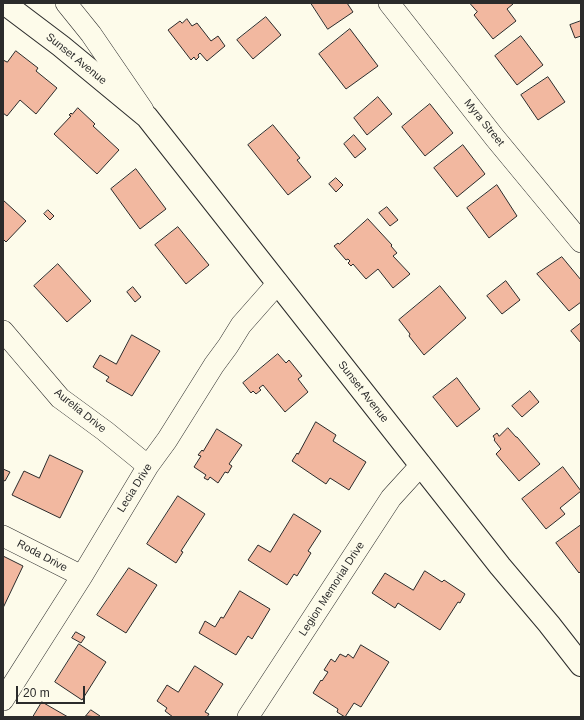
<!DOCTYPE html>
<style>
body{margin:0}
#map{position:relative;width:584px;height:720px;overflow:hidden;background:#fdfbea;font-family:Helvetica,sans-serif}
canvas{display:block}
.frame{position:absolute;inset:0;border:4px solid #2b2b2b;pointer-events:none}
.scale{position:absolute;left:16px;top:686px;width:69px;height:18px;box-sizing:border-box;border:2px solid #2b2b2b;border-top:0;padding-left:5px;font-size:12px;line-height:14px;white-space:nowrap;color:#2b2b2b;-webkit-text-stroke:3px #fdfbea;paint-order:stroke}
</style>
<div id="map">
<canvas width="584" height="720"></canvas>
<div class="frame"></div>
<div class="scale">20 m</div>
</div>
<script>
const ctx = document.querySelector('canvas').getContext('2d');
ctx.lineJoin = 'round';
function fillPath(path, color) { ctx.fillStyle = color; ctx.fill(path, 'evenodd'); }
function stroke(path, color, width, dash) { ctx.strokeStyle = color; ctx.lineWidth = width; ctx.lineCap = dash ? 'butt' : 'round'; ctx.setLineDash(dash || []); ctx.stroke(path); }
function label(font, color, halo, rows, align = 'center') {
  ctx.font = font + ' Helvetica,sans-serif'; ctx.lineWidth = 3; ctx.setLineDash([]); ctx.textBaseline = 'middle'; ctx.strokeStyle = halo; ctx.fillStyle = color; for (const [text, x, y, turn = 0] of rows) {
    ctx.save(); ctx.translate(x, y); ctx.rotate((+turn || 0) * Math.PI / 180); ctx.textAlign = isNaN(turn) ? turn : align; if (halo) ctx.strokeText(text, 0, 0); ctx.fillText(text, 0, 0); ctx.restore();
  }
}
const building = new Path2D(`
 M311 3H347L353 12 328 29Z
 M470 3H512L513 4 507 9 516 21 493 39 474 15 477 12Z
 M266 17 281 35 253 59 237 40Z
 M187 19 192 26 197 23 211 41 218 36 225 46 207 61 200 53 198 55 199 57 196 60 194 57 191 60 168 30 180 21 182 23Z
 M581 21V36L575 38 570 25Z
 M350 29 378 66 346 89 319 54Z
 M521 36 543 65 517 85 495 56Z
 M16 51 38 68 36 71 57 88 36 114 20 100 7 116 3 113V60L7 62Z
 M548 77 565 102 538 120 521 95Z
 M378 97 392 114 367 135 354 118Z
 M430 104 453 133 425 156 402 127Z
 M78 108 95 124 93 126 119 150 97 174 54 134 71 116 69 115 71 113 72 114Z
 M273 125 300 158 297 160 311 177 288 195 248 145Z
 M354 135 366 149 355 158 344 144Z
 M463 145 485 174 457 197 434 168Z
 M136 169 166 209 140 229 111 189Z
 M336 178 343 185 336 192 329 184Z
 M497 185 517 216 489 238 467 208Z
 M3 200 26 221 6 242 3 239Z
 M387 207 398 220 390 226 379 213Z
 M48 210 54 216 50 220 44 214Z
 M368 219 392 245 391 246 397 253 393 256 410 274 393 288 378 269 366 279 353 264 351 266 348 263 350 261 348 259 346 260 334 246 338 243 339 244Z
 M178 227 209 265 186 284 155 245Z
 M562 257 581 280V302L569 311 537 274Z
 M58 264 91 301 67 322 34 286Z
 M506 281 520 300 502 314 487 296Z
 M440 286 466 318 424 355 409 336 410 334 399 320Z
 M133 287 141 297 135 302 127 292Z
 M581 323V343L571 331Z
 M132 335 160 351 132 396 106 381 109 377 93 367 100 355 116 364Z
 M278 354 286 363 289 360 302 376 298 379 308 392 285 412 263 385 259 388 261 390 256 394 253 391 251 393 243 383Z
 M457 378 480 409 457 427 433 397Z
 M530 391 539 402 522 417 512 406Z
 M316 422 336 435 333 441 366 462 349 490 330 478 326 484 292 461 297 453 298 454Z
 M508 428 516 437H517L540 464 519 481 496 454 501 449 494 440 495 439 493 436 497 433 499 436Z
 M217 429 242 445 229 464 232 466 228 473 225 472 218 483 210 477 208 480 204 478 206 475 194 467 201 456 198 455 202 450 203 451Z
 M50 455 83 471 60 518 12 495 24 471 39 478Z
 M563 467 581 491 560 508 565 514 546 529 522 499Z
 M3 469 10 472 5 481 3 480Z
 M178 496 205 514 181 551 183 552 176 563 147 544Z
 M294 514 321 531 308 551 311 553 297 576 294 574 287 585 248 560 258 545 270 552Z
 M581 525V571L579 573 556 543Z
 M3 556 23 566 3 608Z
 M129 568 157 585 126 633 97 615Z
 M425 571 442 582 444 580 465 594 460 603 458 602 440 630 398 603 395 608 372 593 385 573 413 590Z
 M240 591 270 609 252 639 248 636 236 655 199 633 205 621 215 627 221 617 223 618Z
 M76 632 85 637 81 643 72 638Z
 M79 644 106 662 82 700 55 682Z
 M361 645 389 662 361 707 354 703 345 717 337 712 338 709 313 693 321 680 322 681 328 672 324 670 331 659 335 662 340 654 346 657 348 654 353 658Z
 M195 666 223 684 205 712 209 714 207 717H173L165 711 167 708 157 701 167 685 178 692Z
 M42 702 68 717H33Z
 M91 710 100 716 99 717 86 716Z`);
fillPath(building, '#f2b8a0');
stroke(building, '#2b2b2b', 1);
const street = new Path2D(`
 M66 3 91 34 143 110
 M389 3 495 138 581 242
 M3 331 60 398 105 431 148 466
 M3 536 82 576
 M3 700 82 576 148 466 167 440 214 365 228 346 241 325 278 283
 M248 717 391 498 421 465`);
const secondary = new Path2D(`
 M4 3 61 46 147 117 500 566 549 624 581 665`);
stroke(street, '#2b2b2b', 22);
stroke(secondary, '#2b2b2b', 24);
stroke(street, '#fdfbea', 21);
stroke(secondary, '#fdfbea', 22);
label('11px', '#2b2b2b', '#fdfbea', [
 ["Sunset Avenue",76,59,39],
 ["Myra Street",484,123,51],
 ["Sunset Avenue",363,392,52],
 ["Aurelia Drive",80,411,39],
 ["Lecia Drive",135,488,-58],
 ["Roda Drive",42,556,28],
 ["Legion Memorial Drive",332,589,-57]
]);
</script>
